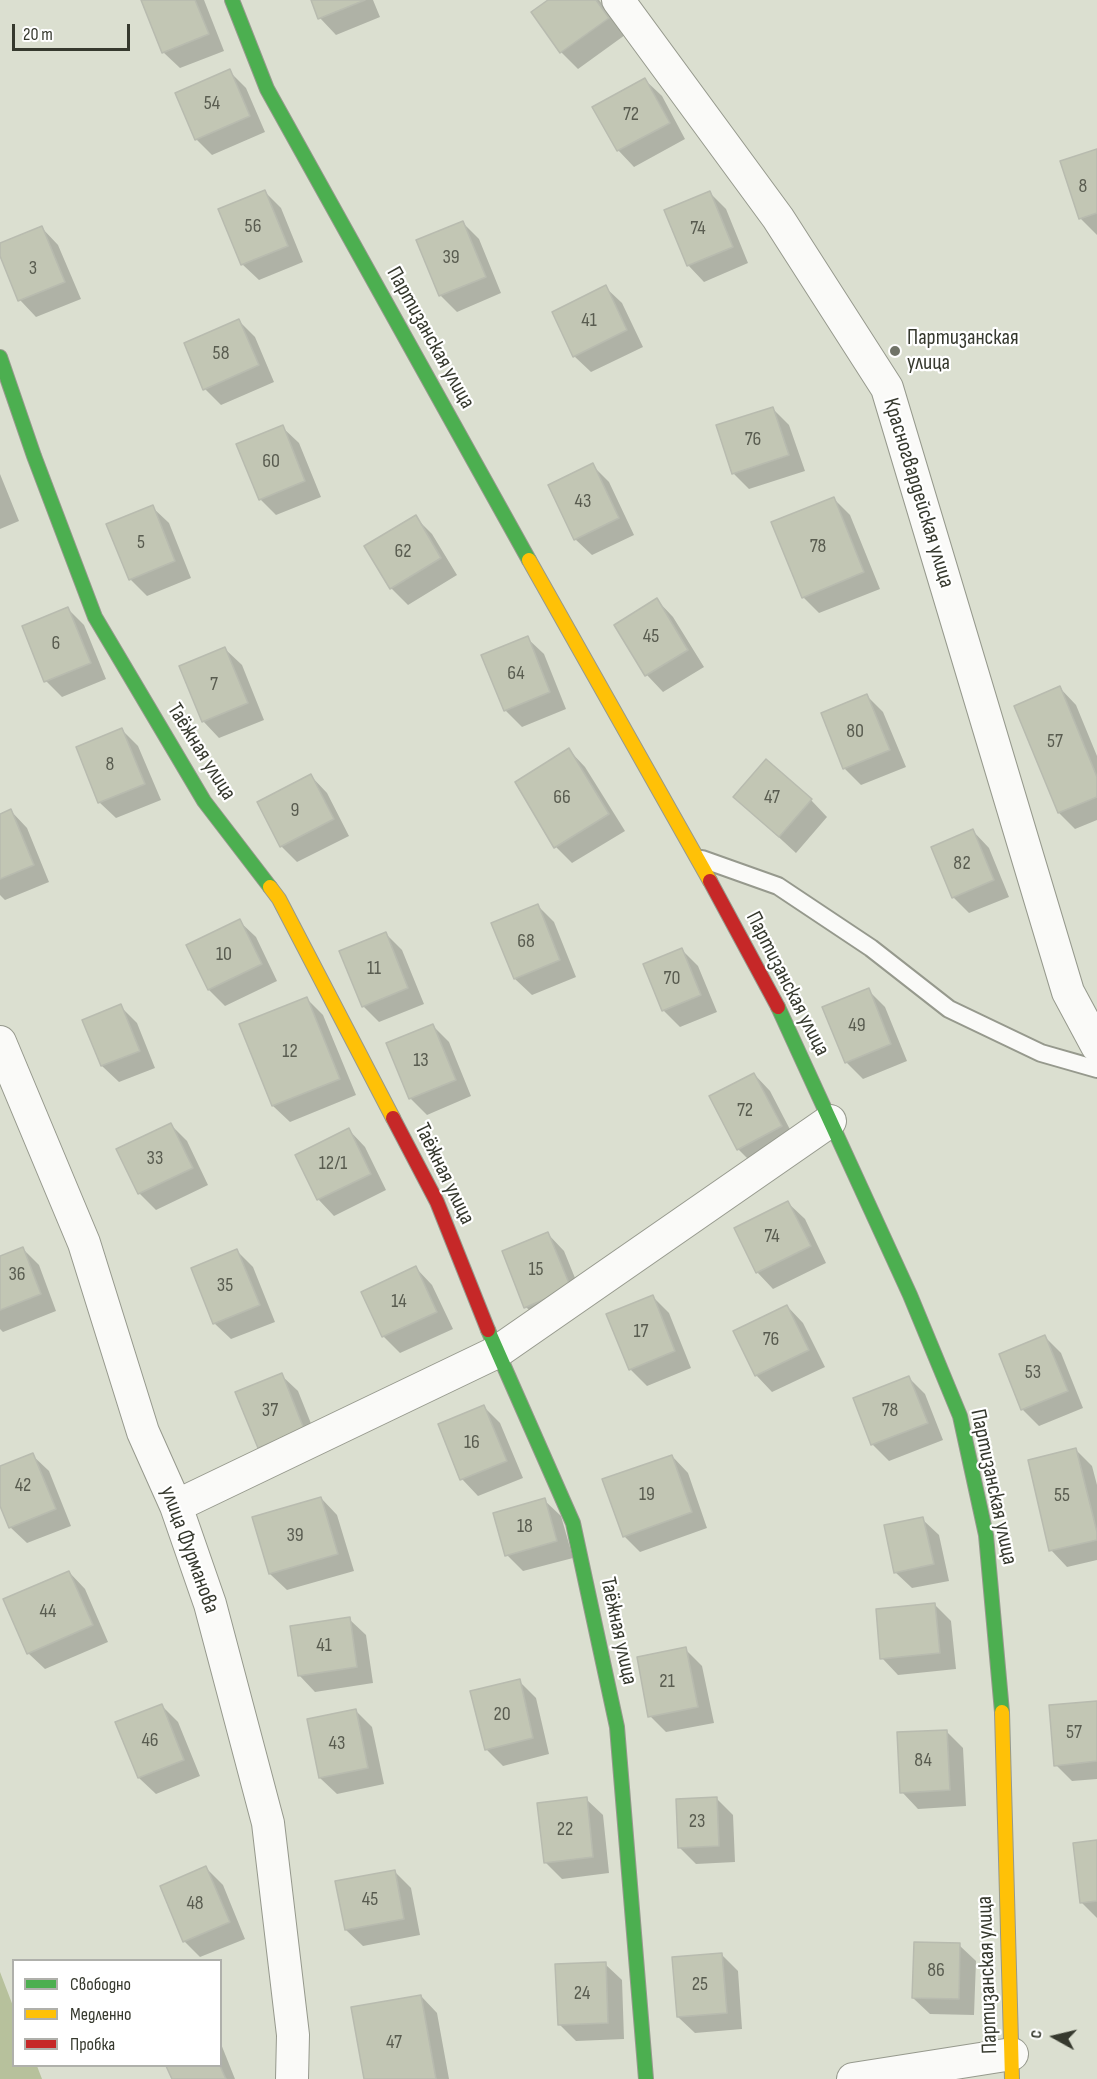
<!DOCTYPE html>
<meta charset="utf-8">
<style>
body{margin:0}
#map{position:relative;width:1097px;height:2079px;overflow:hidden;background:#dbdfd0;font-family:"Sofia Sans Condensed",sans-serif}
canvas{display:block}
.legend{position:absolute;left:12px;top:1959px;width:210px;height:108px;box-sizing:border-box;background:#fff;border:2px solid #afb0ab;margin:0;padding:8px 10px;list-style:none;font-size:18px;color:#36392e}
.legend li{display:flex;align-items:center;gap:12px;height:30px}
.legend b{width:30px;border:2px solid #afb0ab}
.north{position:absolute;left:1025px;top:2007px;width:60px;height:60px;-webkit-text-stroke:4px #fff;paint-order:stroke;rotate:278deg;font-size:16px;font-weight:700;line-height:24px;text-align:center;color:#36392e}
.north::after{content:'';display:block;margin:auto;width:21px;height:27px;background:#36392e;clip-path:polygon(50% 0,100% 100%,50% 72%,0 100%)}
.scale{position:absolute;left:12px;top:24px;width:118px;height:27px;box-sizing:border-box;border:3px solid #36392e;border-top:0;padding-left:8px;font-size:18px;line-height:21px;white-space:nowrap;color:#36392e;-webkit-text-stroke:4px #fff;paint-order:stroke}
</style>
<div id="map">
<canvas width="1097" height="2079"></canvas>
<ul class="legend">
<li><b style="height:8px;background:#4caf50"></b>Свободно</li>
<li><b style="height:8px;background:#ffc107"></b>Медленно</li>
<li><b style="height:8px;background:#c62828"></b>Пробка</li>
</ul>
<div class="north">С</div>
<div class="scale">20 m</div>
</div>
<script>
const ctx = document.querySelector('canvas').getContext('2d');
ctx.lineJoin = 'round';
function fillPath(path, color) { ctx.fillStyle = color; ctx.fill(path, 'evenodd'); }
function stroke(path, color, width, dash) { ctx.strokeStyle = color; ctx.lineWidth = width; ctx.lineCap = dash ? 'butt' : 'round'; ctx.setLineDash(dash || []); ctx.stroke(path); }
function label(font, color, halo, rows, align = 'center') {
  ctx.font = font + ' "Sofia Sans Condensed",sans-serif'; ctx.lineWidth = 4.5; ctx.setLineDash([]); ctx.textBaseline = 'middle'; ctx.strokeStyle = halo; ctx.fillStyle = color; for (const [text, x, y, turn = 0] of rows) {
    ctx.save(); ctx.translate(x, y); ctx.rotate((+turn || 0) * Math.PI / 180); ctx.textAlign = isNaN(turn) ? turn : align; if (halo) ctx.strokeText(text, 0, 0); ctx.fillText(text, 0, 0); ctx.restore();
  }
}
fillPath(new Path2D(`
 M0 1972 13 2006 14 2066H37L42 2079H0Z`), '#b7c19c');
fillPath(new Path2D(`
 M142 0H204L224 51 180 68 163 52Z
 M312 0H373L380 17 336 35 320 18Z
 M551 0H599L625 35 578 69 561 52 533 13Z
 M229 71 246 88 265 132 212 155 196 139Z
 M645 80 662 96 685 139 634 167 618 150Z
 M1097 151V235L1080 218Z
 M264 191 281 208 303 262 259 280 242 264Z
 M710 193 726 209 748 263 704 282 688 265Z
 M463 223 479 239 501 293 457 312 440 295Z
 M42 228 58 245 81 299 36 317 20 300 0 252V245Z
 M605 287 622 303 643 347 591 372 574 356Z
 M239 321 255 337 274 382 221 405 205 389Z
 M773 409 789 425 805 471 749 489 733 473Z
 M282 427 299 443 321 497 276 515 260 499Z
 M592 465 609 482 634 535 592 555 575 539Z
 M0 474 19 521 0 529Z
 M833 498 850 515 880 589 819 613 803 597Z
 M152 507 169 523 191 578 147 596 130 579Z
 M415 517 432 534 457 575 408 605 391 588 366 547Z
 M657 600 673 617 704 667 663 692 647 675 616 625Z
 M68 609 84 625 106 679 62 697 46 681Z
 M527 638 544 654 566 709 522 727 505 710Z
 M225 649 242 665 264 720 219 738 203 721Z
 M1060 688 1076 705 1097 756V820L1075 829 1059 813Z
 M867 696 883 712 906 767 861 785 844 768Z
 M122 730 138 746 161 800 116 818 99 802Z
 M569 750 585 767 625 831 572 863 556 847 517 782Z
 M311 776 327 793 349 836 297 862 281 846Z
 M735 797 811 800 827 817 796 853Z
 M11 811 27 828 49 882 5 900 0 895V815Z
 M973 831 989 848 1009 897 969 913 953 897Z
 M538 906 554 922 576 977 532 995 515 979 493 924Z
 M239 921 256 937 277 981 225 1006 209 990 188 946Z
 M385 933 402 950 424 1004 379 1022 363 1006Z
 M682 950 698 966 717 1012 680 1027 663 1010Z
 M868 990 885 1007 907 1061 863 1079 846 1062Z
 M306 998 323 1015 356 1095 290 1122 273 1106 241 1025Z
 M120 1006 137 1023 155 1068 119 1082 102 1066Z
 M433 1026 449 1042 471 1096 427 1115 410 1098Z
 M754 1074 770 1091 797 1143 754 1165 738 1149Z
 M171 1125 187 1141 208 1185 156 1210 139 1193Z
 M349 1130 365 1147 386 1190 334 1216 318 1199Z
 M788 1203 805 1219 826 1263 773 1289 757 1272Z
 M548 1234 564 1251 586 1305 542 1323 526 1307Z
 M23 1249 39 1265 56 1311 3 1332 0 1329V1258Z
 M237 1251 253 1267 275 1322 231 1339 214 1323Z
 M416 1268 432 1285 453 1329 400 1353 383 1336 363 1293Z
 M652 1296 669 1313 691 1368 647 1386 630 1369Z
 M787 1306 803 1323 825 1367 772 1392 756 1375Z
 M1045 1337 1061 1353 1083 1408 1039 1426 1023 1410 1001 1355Z
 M281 1375 298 1391 320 1446 276 1464 259 1447Z
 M909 1378 925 1394 943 1440 889 1461 872 1444Z
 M484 1407 500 1423 523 1478 478 1496 462 1479Z
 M1076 1450 1092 1466 1097 1485V1560L1067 1567 1051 1550Z
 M32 1455 49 1471 71 1526 27 1543 10 1527 0 1502V1468Z
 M672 1456 688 1473 707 1528 640 1552 624 1536Z
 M321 1498 337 1515 354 1571 287 1590 270 1574Z
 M544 1500 561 1516 573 1558 523 1571 507 1555Z
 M922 1519 939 1535 949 1581 912 1588 895 1572Z
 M69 1572 85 1589 108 1642 45 1669 28 1653Z
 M935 1605 951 1621 956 1669 898 1675 882 1658Z
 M349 1619 366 1635 373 1683 315 1692 299 1675Z
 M685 1649 702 1666 714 1723 666 1732 650 1716Z
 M519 1681 536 1698 549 1754 503 1766 486 1749Z
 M1097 1702V1779L1072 1781 1056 1765Z
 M161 1705 178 1722 200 1776 156 1794 139 1778 117 1723Z
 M355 1710 372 1727 384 1784 337 1794 320 1778 308 1720Z
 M946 1731 963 1748 966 1806 918 1809 902 1792Z
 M716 1798 733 1815 735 1862 696 1864 680 1848Z
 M586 1799 603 1815 609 1873 562 1879 545 1862Z
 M1097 1842V1918L1081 1902Z
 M206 1868 223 1885 245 1939 200 1957 184 1941Z
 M394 1871 411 1888 420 1935 363 1946 346 1930Z
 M959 1945 976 1961 974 2015 930 2014 913 1998Z
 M722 1955 738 1971 742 2029 695 2033 678 2017Z
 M605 1964 622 1980 624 2039 576 2041 559 2024Z
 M421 1996 437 2013 449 2079H366Z
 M221 2044 235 2079H174L168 2066H220Z`), '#0003');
const building = new Path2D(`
 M141 0H195L209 34 162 53Z
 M311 0H365L318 19Z
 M548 0H596L609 18 560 53 531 12Z
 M230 69 250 116 195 140 175 93Z
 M645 78 670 123 617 151 592 107Z
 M1097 149V213L1079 219 1060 161Z
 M265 190 288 246 241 265 218 209Z
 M710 191 733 247 687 266 664 210Z
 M463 221 486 277 439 296 416 240Z
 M42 226 65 282 18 301 0 256V243Z
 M606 285 627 330 573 357 552 312Z
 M239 319 259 365 203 390 184 343Z
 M773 407 789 455 732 474 716 425Z
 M283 425 305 481 259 500 236 444Z
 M593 463 619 518 574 540 548 485Z
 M834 497 864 572 802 598 771 522Z
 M153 505 175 561 129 580 106 524Z
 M416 515 441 558 390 589 364 546Z
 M657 598 688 650 645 676 614 625Z
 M68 607 91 663 44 682 22 626Z
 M528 636 550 692 504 711 481 655Z
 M225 647 248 703 202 722 179 666Z
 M1060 686 1097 777V797L1058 813 1014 706Z
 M867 694 890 750 843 769 821 713Z
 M122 728 145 784 98 803 76 747Z
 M569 748 609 814 554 848 515 782Z
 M766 759 812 799 779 837 733 797Z
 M311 774 334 819 280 847 257 802Z
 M11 809 34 865 0 879V814Z
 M973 829 994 880 952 898 931 847Z
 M538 904 560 960 514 979 491 923Z
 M240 919 262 964 208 990 186 945Z
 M386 932 408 988 362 1007 339 951Z
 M682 948 701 995 662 1011 643 964Z
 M869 988 891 1044 845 1063 822 1007Z
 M307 997 340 1079 272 1106 239 1024Z
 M121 1004 140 1051 101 1066 82 1020Z
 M433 1024 456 1080 409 1099 386 1043Z
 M754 1073 782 1126 737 1150 709 1096Z
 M171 1123 193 1168 138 1194 116 1149Z
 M349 1128 371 1174 317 1200 295 1155Z
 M788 1201 811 1246 756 1273 734 1228Z
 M548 1232 571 1288 524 1308 502 1251Z
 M23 1247 41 1294 0 1310V1256Z
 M237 1249 260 1305 213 1324 191 1268Z
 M416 1266 437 1312 382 1337 361 1292Z
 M653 1295 675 1351 629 1370 606 1314Z
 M787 1305 809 1350 755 1376 733 1331Z
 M1045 1335 1068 1391 1021 1410 999 1354Z
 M282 1373 304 1429 258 1448 235 1392Z
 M909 1376 928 1423 871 1445 853 1398Z
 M484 1405 507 1461 460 1480 438 1424Z
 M1076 1448 1097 1532V1540L1049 1551 1028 1460Z
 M33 1453 56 1509 9 1528 0 1506V1466Z
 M672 1455 692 1512 623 1537 602 1479Z
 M321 1497 338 1554 269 1574 252 1517Z
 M545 1498 557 1541 505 1556 493 1513Z
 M923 1517 934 1564 894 1573 884 1525Z
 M69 1571 93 1625 27 1654 3 1599Z
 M935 1603 940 1653 880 1659 876 1609Z
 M350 1617 357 1667 298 1676 290 1626Z
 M686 1647 698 1707 648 1717 637 1657Z
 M520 1679 533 1738 485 1750 470 1691Z
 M1097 1701V1761L1054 1766 1049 1705Z
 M162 1704 184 1760 138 1778 115 1722Z
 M356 1709 368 1768 319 1778 307 1719Z
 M947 1730 950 1790 900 1793 897 1732Z
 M587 1797 593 1857 544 1863 537 1803Z
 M717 1797 719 1846 678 1848 676 1799Z
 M1097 1840V1901L1080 1903 1073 1843Z
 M206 1866 230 1922 183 1942 160 1886Z
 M395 1870 404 1919 345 1930 335 1881Z
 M914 1942 960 1943 959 1999 912 1998Z
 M722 1953 727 2013 677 2017 672 1957Z
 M606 1962 608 2023 558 2025 555 1964Z
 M421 1995 436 2079H364L351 2007Z
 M166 2066H220L226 2079H172Z`);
fillPath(building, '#c2c6b4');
stroke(building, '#b8bbaf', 1.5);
const lane = new Path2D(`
 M702 859 778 886 871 948 949 1009 1041 1053 1097 1069`);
const street = new Path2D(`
 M618 0 778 218 887 388 1068 992 1097 1046
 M0 1042 84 1243 143 1432 176 1506 210 1604 268 1823 293 2035 292 2079
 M176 1506 497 1352 830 1121
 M853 2079 1012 2054`);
const fast = new Path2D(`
 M232 0 267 89 529 560
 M0 357 34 456 95 617 204 801 270 887
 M778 1007 910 1295 960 1416 986 1535 1002 1712
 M488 1330 573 1523 617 1727 646 2079`);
const slow = new Path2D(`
 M529 560 710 881
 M270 887 279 899 393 1118
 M1002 1712 1012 2079`);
const jam = new Path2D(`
 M710 881 778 1007
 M393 1118 437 1202 488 1330`);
stroke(lane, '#96998d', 20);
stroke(street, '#96998d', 34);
stroke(fast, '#96998d', 16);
stroke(slow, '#96998d', 16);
stroke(jam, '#96998d', 16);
stroke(lane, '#fafaf8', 16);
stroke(street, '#fafaf8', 32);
stroke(fast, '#4caf50', 14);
stroke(slow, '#ffc107', 14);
stroke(jam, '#c62828', 14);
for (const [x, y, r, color] of [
 [895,351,6,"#707367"]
]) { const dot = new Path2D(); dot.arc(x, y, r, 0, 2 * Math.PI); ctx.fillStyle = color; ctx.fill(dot); stroke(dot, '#fff', 2); }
label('20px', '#595c50', null, [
 ["54",212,104],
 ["72",631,115],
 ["8",1083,187],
 ["56",253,227],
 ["74",698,229],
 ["39",451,258],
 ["3",33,269],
 ["41",589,321],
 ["58",221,354],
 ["76",753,440],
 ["60",271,462],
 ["43",583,502],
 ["5",141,543],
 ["78",818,547],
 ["62",403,552],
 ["45",651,637],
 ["6",56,644],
 ["64",516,674],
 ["7",214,685],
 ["80",855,732],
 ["57",1055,742],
 ["8",110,765],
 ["66",562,798],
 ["47",772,798],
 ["9",295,811],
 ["82",962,864],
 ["68",526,942],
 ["10",224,955],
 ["11",374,969],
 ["70",672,979],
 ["49",857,1026],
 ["12",290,1052],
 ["13",421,1061],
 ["72",745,1111],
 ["33",155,1159],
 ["12/1",333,1164],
 ["74",772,1237],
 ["15",536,1270],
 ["36",17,1275],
 ["35",225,1286],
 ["14",399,1302],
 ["17",641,1332],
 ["76",771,1340],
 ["53",1033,1373],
 ["37",270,1411],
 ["78",890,1411],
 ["16",472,1443],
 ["42",23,1486],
 ["19",647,1495],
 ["55",1062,1496],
 ["18",525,1527],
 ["39",295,1536],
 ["44",48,1612],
 ["41",324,1646],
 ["21",667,1682],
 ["20",502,1715],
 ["57",1074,1733],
 ["46",150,1741],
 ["43",337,1744],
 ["84",923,1761],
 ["23",697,1822],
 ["22",565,1830],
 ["45",370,1900],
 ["48",195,1904],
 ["86",936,1971],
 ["25",700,1985],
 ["24",582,1994],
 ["47",394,2043]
]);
label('22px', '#36392e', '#fff', [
 ["Партизанская улица",430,338,61],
 ["Красногвардейская улица",918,493,73],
 ["Таёжная улица",201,752,58],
 ["Партизанская улица",787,984,63],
 ["Таёжная улица",444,1174,64],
 ["Партизанская улица",993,1487,78],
 ["улица Фурманова",189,1550,70],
 ["Таёжная улица",618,1631,78],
 ["Партизанская улица",988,1975,-92]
]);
label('22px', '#36392e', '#fff', [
 ["Партизанская",907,338],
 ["улица",907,363]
], 'left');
</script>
